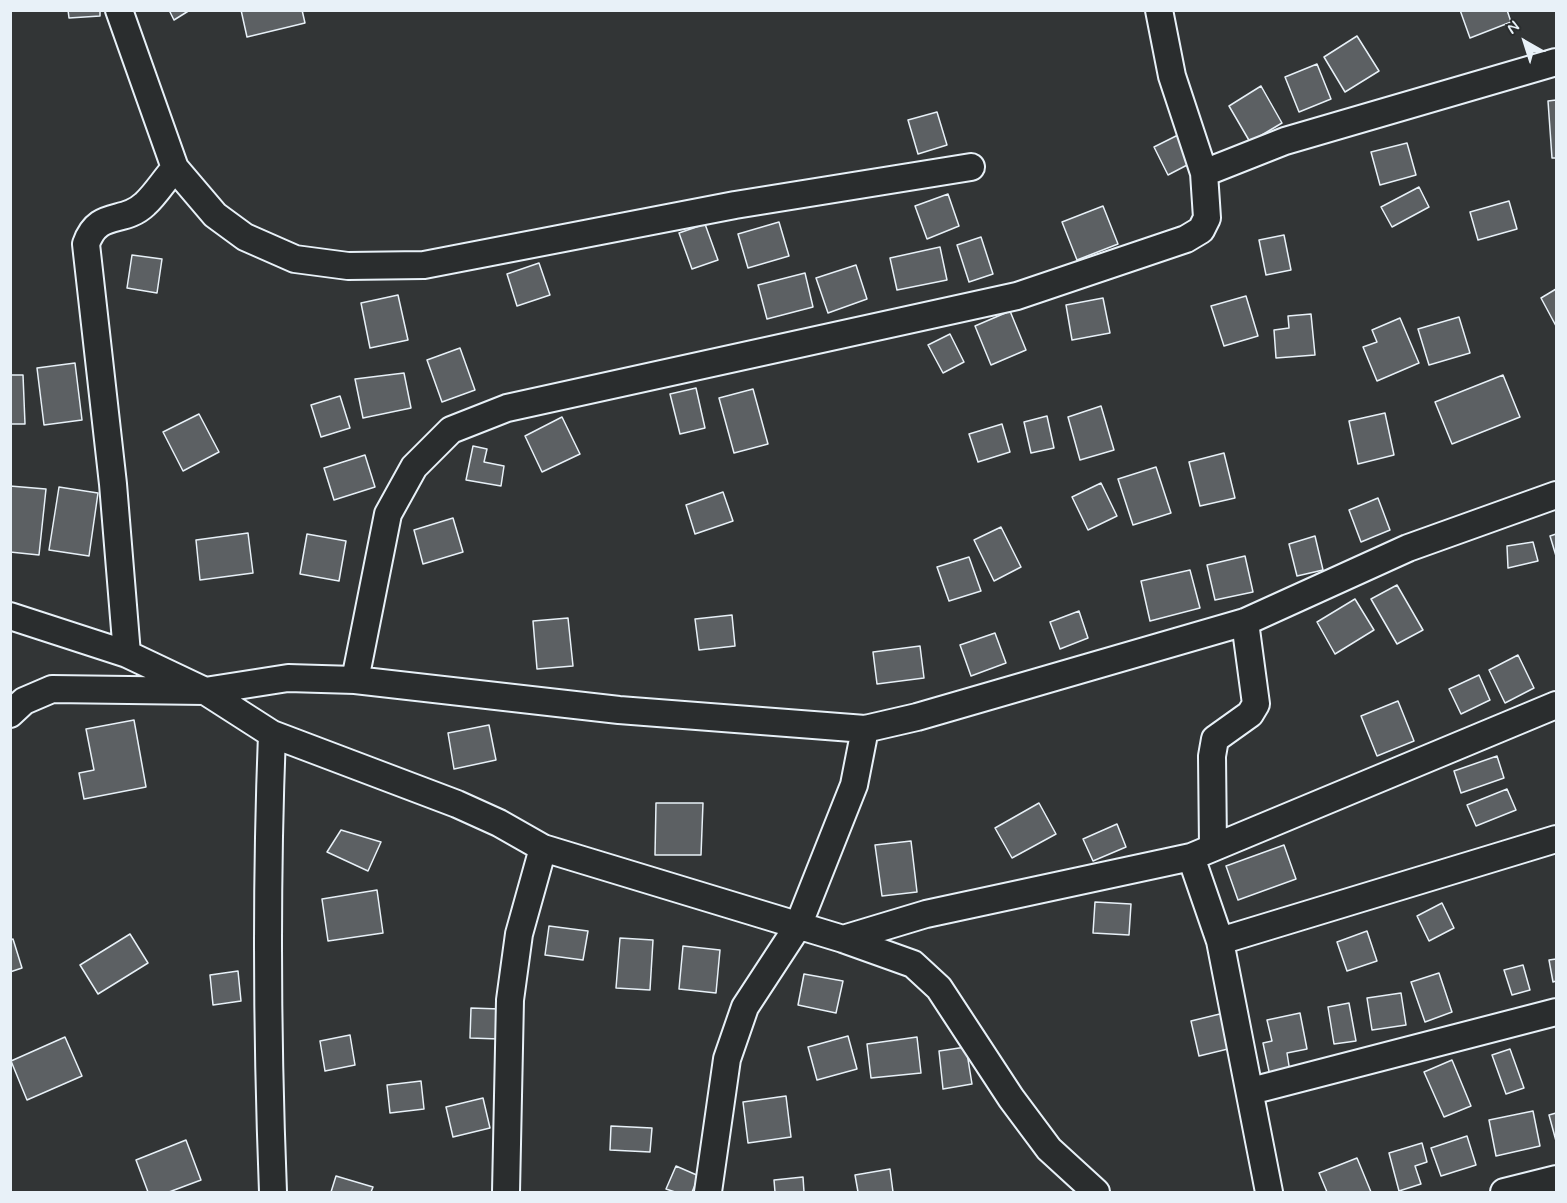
<!DOCTYPE html>
<style>
body{margin:0}
#map{position:relative;width:1567px;height:1203px;overflow:hidden;background:#323536;font-family:Mynerve,sans-serif}
canvas{display:block}
.frame{position:absolute;inset:0;border:12px solid #e8f1f8;pointer-events:none}
.north{position:absolute;left:1495px;top:12px;width:60px;height:60px;-webkit-text-stroke:4px #2a2d2e;paint-order:stroke;rotate:321deg;font-size:16px;font-weight:700;line-height:24px;text-align:center;color:#e8f1f8}
.north::after{content:'';display:block;margin:auto;width:21px;height:27px;background:#e8f1f8;clip-path:polygon(50% 0,100% 100%,50% 72%,0 100%)}
</style>
<div id="map">
<canvas width="1567" height="1203"></canvas>
<div class="frame"></div>
<div class="north">N</div>
</div>
<script>
const ctx = document.querySelector('canvas').getContext('2d');
ctx.lineJoin = 'round';
function fillPath(path, color) { ctx.fillStyle = color; ctx.fill(path, 'evenodd'); }
function stroke(path, color, width, dash) { ctx.strokeStyle = color; ctx.lineWidth = width; ctx.lineCap = dash ? 'butt' : 'round'; ctx.setLineDash(dash || []); ctx.stroke(path); }
const building = new Path2D(`
 M68 10H100V16L69 18Z
 M169 10H190L174 20Z
 M241 10H302L305 23 247 37Z
 M1460 10H1507L1511 22 1470 38Z
 M1357 36 1379 71 1345 92 1324 57Z
 M1317 64 1331 99 1299 112 1285 77Z
 M1261 86 1282 123 1250 142 1229 106Z
 M1556 100V158H1552L1548 101Z
 M937 112 947 145 918 154 908 120Z
 M1178 135 1191 163 1168 175 1154 147Z
 M1407 143 1416 175 1380 185 1371 152Z
 M1419 187 1429 207 1392 227 1381 207Z
 M948 194 959 226 927 239 915 206Z
 M1509 201 1517 229 1478 240 1470 212Z
 M1103 206 1118 244 1077 260 1062 222Z
 M779 222 789 256 748 268 738 234Z
 M705 224 718 260 692 269 679 233Z
 M1284 235 1291 270 1266 275 1259 240Z
 M981 237 993 274 969 282 957 245Z
 M940 247 947 280 897 290 890 258Z
 M132 255 162 259 157 293 127 288Z
 M539 263 550 295 517 306 507 274Z
 M856 265 867 299 828 313 816 278Z
 M805 273 813 307 767 319 758 285Z
 M1556 289V326L1541 298Z
 M398 295 408 340 370 348 361 303Z
 M1246 296 1258 336 1224 346 1211 306Z
 M1103 298 1110 333 1072 340 1066 305Z
 M1010 311 1026 350 991 365 975 326Z
 M1311 314 1315 355 1276 358 1274 330 1289 328 1288 316Z
 M1459 317 1470 353 1429 365 1418 329Z
 M1400 318 1419 363 1377 381 1363 347 1377 342 1372 330Z
 M950 334 964 362 943 373 928 345Z
 M460 348 475 390 442 402 427 360Z
 M75 363 82 420 44 425 37 368Z
 M404 373 411 408 363 418 355 379Z
 M10 375H23L25 424H10Z
 M1503 375 1520 417 1452 444 1435 402Z
 M696 388 705 428 680 434 670 394Z
 M753 389 768 444 734 453 719 398Z
 M340 396 350 428 321 437 311 405Z
 M1101 406 1114 450 1080 460 1068 417Z
 M1385 413 1394 455 1358 464 1349 421Z
 M199 414 219 452 183 471 163 432Z
 M1047 416 1054 448 1031 453 1024 422Z
 M562 417 580 454 542 472 525 436Z
 M1002 424 1010 452 978 462 969 434Z
 M473 446 487 449 484 462 504 466 501 486 466 480Z
 M1224 453 1235 498 1200 506 1189 462Z
 M365 455 375 487 334 500 324 468Z
 M1156 467 1171 513 1133 525 1118 479Z
 M1101 483 1117 516 1088 530 1072 497Z
 M10 486 46 489 39 555 10 552Z
 M59 487 98 493 89 556 49 550Z
 M723 492 733 521 695 534 686 505Z
 M1378 498 1390 530 1361 542 1349 510Z
 M453 518 463 552 423 564 414 530Z
 M1001 527 1021 567 994 581 974 540Z
 M248 533 253 573 200 580 196 540Z
 M307 534 346 541 339 581 300 574Z
 M1556 534V556L1550 536Z
 M1315 536 1323 570 1297 576 1289 544Z
 M1533 542 1538 561 1508 568 1507 546Z
 M1245 556 1253 592 1215 600 1207 565Z
 M969 557 981 591 949 601 937 567Z
 M1190 570 1200 608 1150 621 1141 581Z
 M1397 585 1423 630 1397 644 1371 599Z
 M1355 599 1374 630 1335 654 1317 622Z
 M1079 611 1088 638 1060 649 1050 622Z
 M732 615 735 646 699 650 695 619Z
 M568 618 573 666 537 669 533 621Z
 M995 633 1006 663 971 676 960 645Z
 M920 646 924 678 877 684 873 652Z
 M1518 655 1534 688 1505 703 1489 670Z
 M1479 675 1490 700 1461 714 1449 689Z
 M1398 701 1414 741 1377 756 1361 716Z
 M134 720 146 787 84 799 79 773 94 770 86 729Z
 M489 725 496 760 454 769 448 733Z
 M1497 756 1504 778 1461 793 1454 771Z
 M1507 789 1516 810 1476 826 1467 805Z
 M656 803H703L701 855H655Z
 M1039 803 1056 834 1012 858 995 828Z
 M1117 824 1126 847 1093 861 1083 839Z
 M341 830 381 842 368 871 327 852Z
 M911 841 917 892 882 896 875 845Z
 M1284 845 1296 879 1238 900 1226 866Z
 M377 890 383 933 328 941 322 899Z
 M1095 902 1131 904 1129 935 1093 933Z
 M1442 903 1454 928 1429 941 1417 916Z
 M549 926 588 931 583 960 545 955Z
 M1367 931 1377 961 1347 971 1337 942Z
 M130 934 148 963 98 994 80 965Z
 M620 938 653 940 650 990 616 988Z
 M13 939 22 968 10 972V940Z
 M683 946 720 950 716 993 679 989Z
 M1556 959V981L1553 982 1549 960Z
 M1523 965 1530 990 1512 995 1504 970Z
 M238 971 241 1001 213 1005 210 975Z
 M1439 973 1452 1012 1425 1022 1411 982Z
 M804 974 843 981 836 1013 798 1005Z
 M1401 993 1406 1025 1372 1030 1367 998Z
 M1349 1003 1356 1041 1334 1044 1328 1007Z
 M471 1008 500 1009 499 1039 470 1038Z
 M1228 1012 1236 1047 1199 1056 1191 1021Z
 M1300 1013 1307 1049 1287 1053 1290 1072 1270 1076 1263 1043 1272 1041 1267 1020Z
 M350 1035 355 1065 325 1071 320 1041Z
 M848 1036 857 1069 817 1080 808 1047Z
 M65 1037 82 1076 27 1100 11 1061Z
 M917 1037 921 1073 871 1078 867 1044Z
 M966 1047 972 1084 943 1089 939 1051Z
 M1510 1049 1524 1088 1506 1094 1492 1055Z
 M1452 1060 1471 1106 1444 1117 1424 1072Z
 M421 1081 424 1109 390 1113 387 1085Z
 M786 1096 791 1137 748 1143 743 1102Z
 M483 1098 490 1128 453 1137 446 1107Z
 M1533 1111 1540 1146 1496 1156 1489 1120Z
 M1556 1113V1141L1549 1115Z
 M611 1126 652 1128 650 1152 610 1150Z
 M1467 1136 1476 1165 1441 1176 1431 1148Z
 M186 1140 201 1180 169 1192H148L136 1160Z
 M1422 1143 1427 1162 1415 1166 1421 1184 1399 1191 1389 1153Z
 M1357 1158 1371 1192H1327L1319 1173Z
 M676 1166 699 1176 692 1192H675L666 1189Z
 M890 1169 893 1192H858L855 1175Z
 M336 1176 373 1187 371 1192H331Z
 M803 1177 804 1192H775L774 1180Z`);
fillPath(building, '#5c6063');
stroke(building, '#e8f1f8', 1.5);
const street = new Path2D(`
 M119 10 175 168 215 215 245 237 295 259 348 266 424 265 735 205 971 167
 M1204 173 1285 141 1556 62
 M10 616 127 654 205 691 288 678 355 680 619 710 865 729 917 717 1245 622 1408 548 1556 495
 M127 654 113 484 86 244C98 209 123 225 145 204 156 194 165 179 175 168
 M355 680 388 514 414 467 451 430 507 408 1017 296 1186 239 1201 230 1207 218 1204 173 1172 76 1159 10
 M10 714 24 701 52 689 205 691 272 734 457 804 499 823 543 848 843 939 913 964 939 988 1011 1098 1049 1149 1096 1192
 M272 734C266 887 267 1039 273 1192
 M1213 847 1212 756 1215 739 1250 714 1256 704 1245 622
 M1191 857 1220 941
 M843 939 926 914 1191 857 1556 705
 M1251 1091 1556 1012
 M506 1192 510 1000 519 934 543 848
 M708 1192 727 1059 745 1007 798 926 854 785 865 729
 M1269 1192 1220 941 1556 839
 M1504 1192 1556 1179`);
stroke(street, '#e8f1f8', 30);
stroke(street, '#2a2d2e', 26);
</script>
